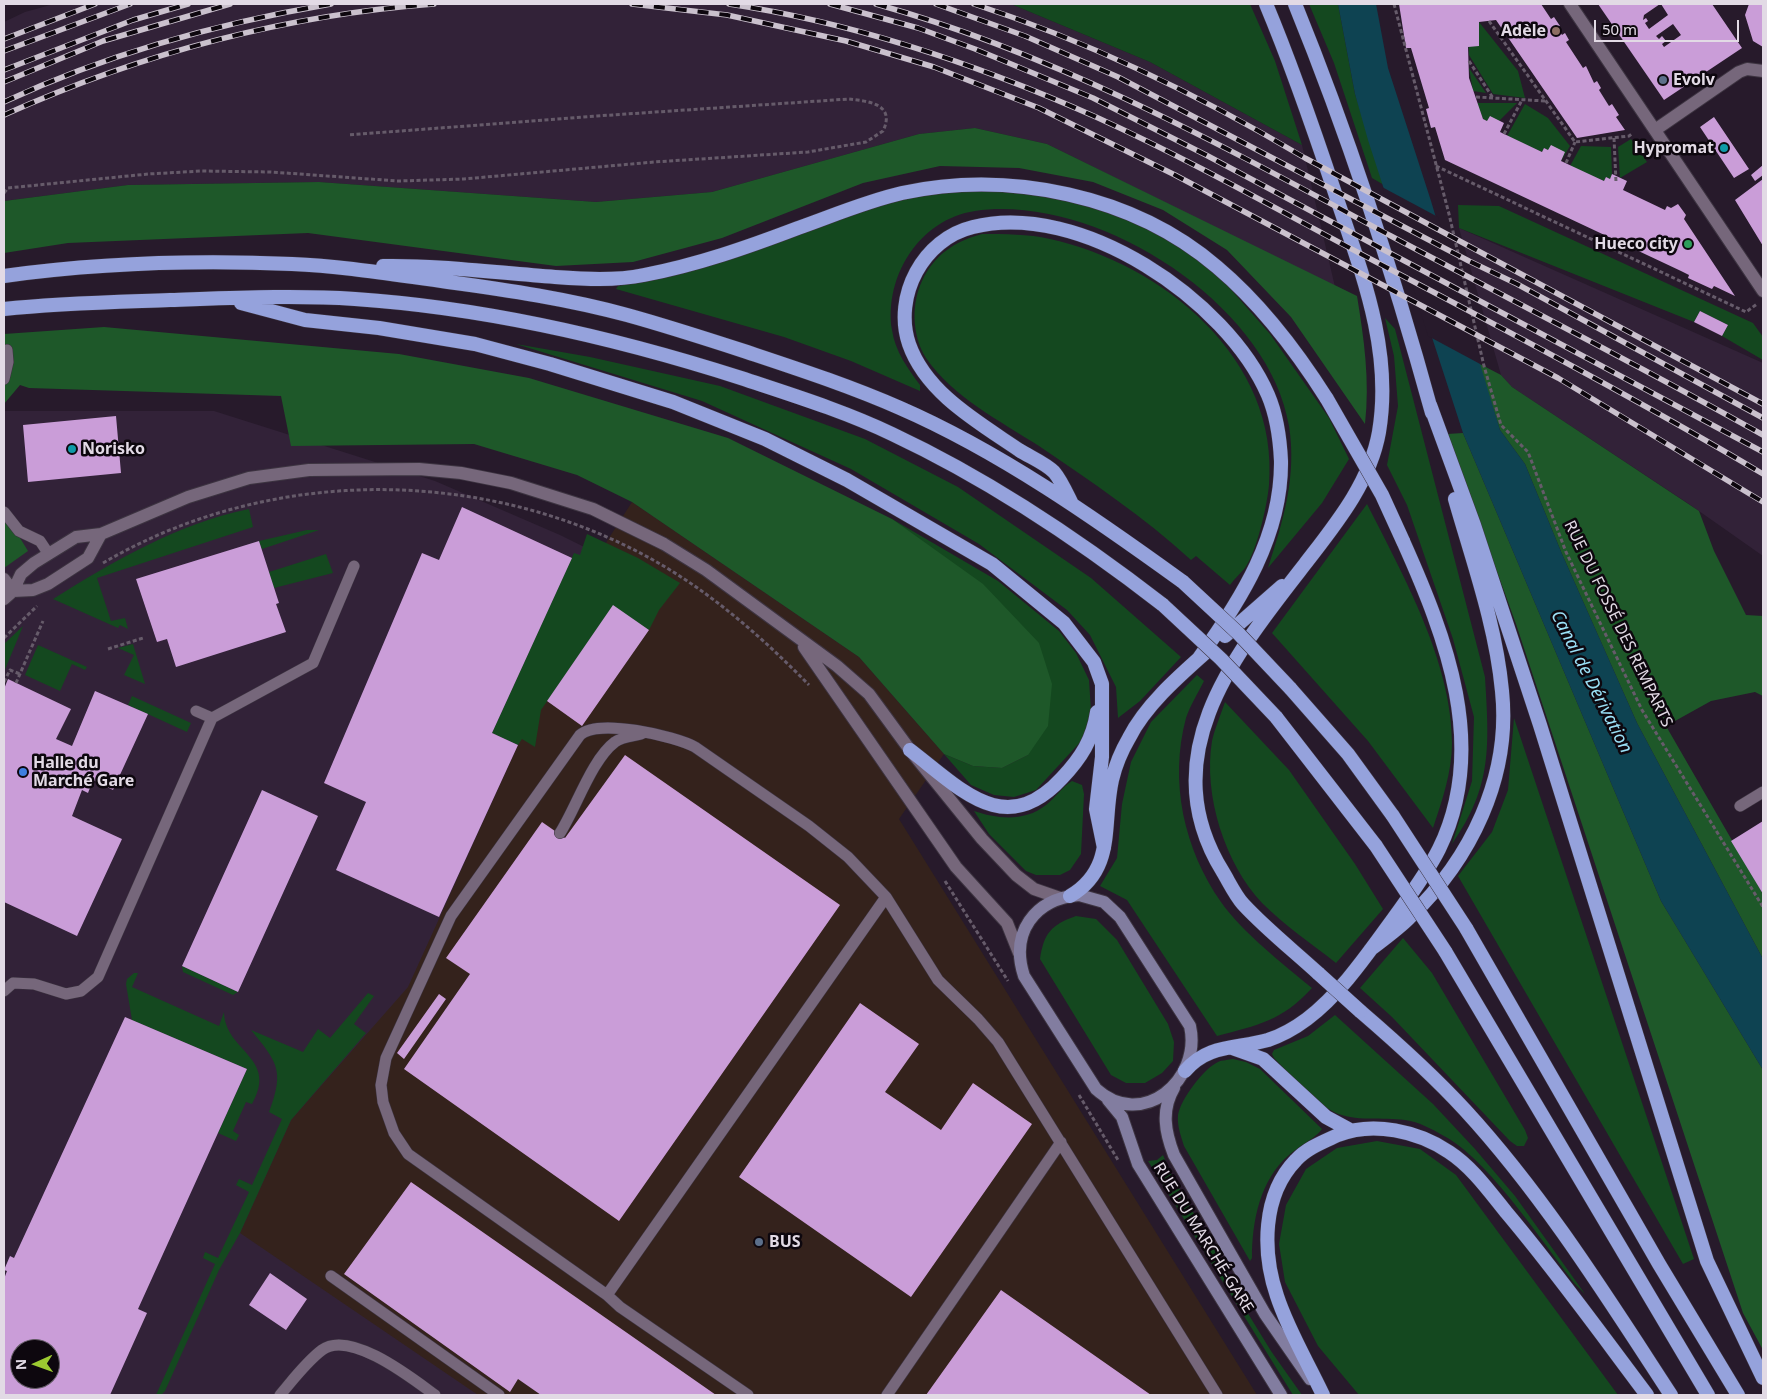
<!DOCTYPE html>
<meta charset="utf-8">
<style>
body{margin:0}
#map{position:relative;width:1767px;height:1399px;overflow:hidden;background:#271a2b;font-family:"Noto Sans",sans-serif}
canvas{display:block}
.frame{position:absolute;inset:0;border:5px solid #e2dae5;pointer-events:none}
.north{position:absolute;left:10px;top:1339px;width:50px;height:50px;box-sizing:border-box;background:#0d070e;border:1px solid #625b64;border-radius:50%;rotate:268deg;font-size:14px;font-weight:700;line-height:20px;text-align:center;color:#e2dae5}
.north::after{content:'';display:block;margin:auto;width:18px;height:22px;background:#9cca31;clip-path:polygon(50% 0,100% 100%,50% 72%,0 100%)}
.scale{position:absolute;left:1594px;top:20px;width:145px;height:22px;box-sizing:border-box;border:2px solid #e2dae5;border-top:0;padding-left:6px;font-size:15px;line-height:18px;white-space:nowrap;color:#e2dae5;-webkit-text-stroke:4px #0d070e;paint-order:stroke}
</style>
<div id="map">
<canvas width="1767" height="1399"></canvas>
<div class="frame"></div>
<div class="north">N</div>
<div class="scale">50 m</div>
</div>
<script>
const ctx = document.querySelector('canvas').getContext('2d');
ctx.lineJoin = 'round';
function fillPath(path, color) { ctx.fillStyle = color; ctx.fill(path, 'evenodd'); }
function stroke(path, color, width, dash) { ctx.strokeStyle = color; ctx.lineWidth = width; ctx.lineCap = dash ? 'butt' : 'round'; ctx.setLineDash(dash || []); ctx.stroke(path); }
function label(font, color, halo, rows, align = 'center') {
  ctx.font = font + ' "Noto Sans",sans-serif'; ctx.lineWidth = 5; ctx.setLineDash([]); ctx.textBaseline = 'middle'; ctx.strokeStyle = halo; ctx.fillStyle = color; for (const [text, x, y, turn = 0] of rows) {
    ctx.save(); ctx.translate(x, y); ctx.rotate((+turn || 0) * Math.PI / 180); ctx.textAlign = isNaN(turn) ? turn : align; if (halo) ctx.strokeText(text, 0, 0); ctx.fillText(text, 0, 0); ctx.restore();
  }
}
fillPath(new Path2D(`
 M54 4H1011L1150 62 1302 145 1335 287 1047 144 975 128 919 134 712 192 596 202 319 182 128 185 4 201V22L25 12Z
 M1459 228 1763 363V556L1689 504 1512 387 1501 375Z
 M4 411H214L435 481 560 535 663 586 1232 1395H4ZM20 1349H50V1379H20Z`), '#322238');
fillPath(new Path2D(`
 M632 502 859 657 944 754 899 819 1257 1395H478L240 1233 291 1120 408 987 518 745 607 541Z`), '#34221c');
fillPath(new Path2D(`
 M1011 4H1250L1275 61 1302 145 1150 62Z
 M1309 4H1338L1355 94 1384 185 1372 178 1334 63Z
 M1479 22 1518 71 1525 98 1493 94 1469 55 1468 30Z
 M1469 68 1486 93 1473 91Z
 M1477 103H1517L1495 125 1483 119Z
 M1525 104 1548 118 1570 146 1561 161 1556 154 1544 148 1542 152 1507 136Z
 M1631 139 1647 162 1620 178 1618 147Z
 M1581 146 1611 147 1612 174 1610 179 1606 177 1604 181 1570 166Z
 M1008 189 1077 201 1148 226 1214 270 1270 334 1329 418 1349 459 1322 503 1268 568C1283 521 1297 477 1289 426 1269 303 1095 193 975 211 920 219 884 276 892 330 895 351 908 369 920 385V391L851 361 784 337 616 289 618 286 653 280 871 207 924 194Z
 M1458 205 1499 206 1753 323 1763 337V360L1722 336 1728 325 1700 311 1694 322 1459 228Z
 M982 234C1005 234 1028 234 1050 239 1163 264 1280 359 1269 485 1267 506 1257 551 1245 568 1240 574 1234 579 1230 585L1196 556 1191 560C1144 517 1092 482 1039 446 1000 421 953 397 926 358 912 336 911 304 922 281 934 255 955 241 982 234Z
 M1385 318 1395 329 1485 677C1489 744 1493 786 1452 844L1472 781 1474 717 1453 639 1407 505 1387 465 1398 406 1394 356Z
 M516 344 590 357 720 386 865 439 958 487 1091 578 1181 657 1140 701 1118 718 1116 687 1090 635 1067 610 979 544 851 469 702 401Z
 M1367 504C1403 575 1452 662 1452 743 1452 772 1442 801 1433 828L1368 741 1272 633Z
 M249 509 253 527 97 578 111 621 125 618 128 629 120 625 118 628 53 599C114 561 177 524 249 509Z
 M892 519 998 581 1059 631 1076 653 1089 680 1091 711 1083 739 1036 790 1014 797 994 795 971 785 944 754 973 766 1002 768 1028 755Z
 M307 530H319L262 549 259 541Z
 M587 534 638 558 680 583 659 610 649 630 613 606 541 710 535 747 522 739 518 745 492 733 574 553 580 555Z
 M326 554 333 573 274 588 269 572Z
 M23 626 4 672V644Z
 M133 644 145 684 124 675 134 655 118 648Z
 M38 645 87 667 85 670 72 664 60 691 25 675Z
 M1197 675 1204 681C1198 693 1190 706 1186 718 1169 782 1184 849 1221 902 1242 932 1283 964 1312 988 1282 1021 1258 1025 1217 1036L1127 900 1100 886 1117 858 1122 804 1131 762 1151 722Z
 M132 696 191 723 187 732 128 705Z
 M1225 702 1289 770 1355 864 1383 909 1336 963C1312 944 1284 925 1262 903 1225 864 1203 795 1212 741 1215 728 1221 714 1225 702Z
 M1514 718 1694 1259 1683 1264 1458 876 1492 832 1508 790Z
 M1072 781 1082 785 1084 794 1081 854 1070 870 1060 875H1036L1026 871 989 834 974 811C997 819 1025 822 1046 805 1055 798 1062 787 1072 781Z
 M1076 916 1096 919 1117 940 1168 1024 1174 1042 1173 1061 1162 1073 1145 1083H1126L1111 1075 1040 959C1044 933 1051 925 1076 916Z
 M1403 938 1432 973 1525 1130 1528 1138 1524 1146H1517L1510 1141 1392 1017 1360 988Z
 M182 966 238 992 233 995 183 972Z
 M134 973H138L132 987 219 1026 224 1012C225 1052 279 1057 252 1104L246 1102 233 1131 239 1135 236 1141 218 1133 247 1069 132 1020 126 984 127 979Z
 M368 993 374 996 354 1024 366 1033 291 1120 240 1233 219 1270 165 1391 161 1395H156L215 1264 203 1258 205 1252 218 1258 249 1192 236 1185 239 1179 252 1185 282 1119 269 1112C285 1070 277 1062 251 1030L303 1052 318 1029 330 1038Z
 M1335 1015 1433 1104 1475 1149 1515 1196 1585 1294 1575 1284C1543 1243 1488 1159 1444 1136 1432 1129 1419 1122 1405 1120 1383 1117 1354 1122 1334 1112 1311 1100 1292 1076 1274 1058L1272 1054 1274 1050 1308 1036Z
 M1233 1059 1246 1062 1260 1069 1322 1129C1317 1137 1298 1147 1289 1155 1260 1180 1252 1221 1252 1258L1250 1261 1184 1146C1181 1136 1177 1126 1178 1115 1180 1100 1204 1068 1218 1062 1222 1060 1229 1060 1233 1059Z
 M1377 1141 1420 1149 1456 1175 1618 1395H1359L1318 1346 1285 1282 1279 1244 1286 1205 1306 1169 1337 1148Z
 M1163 1155 1173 1178 1223 1263 1244 1307 1271 1351 1302 1395H1293L1148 1161 1157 1160Z`), '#14481f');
fillPath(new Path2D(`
 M975 128 1047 144 1357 296C1364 339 1370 380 1365 424L1291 317 1227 250 1163 210 1093 182 1019 168 940 166 863 183 722 238 633 262 556 266 308 233 68 243 4 253V201L128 185 319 182 596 202 712 192 919 134Z
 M104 327 399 354 529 378 728 438 892 519 983 584 1039 643 1052 684 1048 726 1028 755 1002 768 973 766 944 754 859 657 632 502 577 475 474 444 291 446 281 396 29 388 20 385 4 404V334Z
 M1478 363 1501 375 1512 387 1699 511 1714 551 1746 615 1763 616V696L1755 692 1711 701 1666 726 1763 894V959L1637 723 1562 554 1525 464 1500 430Z
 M1463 433 1661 901 1763 1070V1350L1743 1313 1516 624 1447 434Z
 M4 512 28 551 4 568Z`), '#1e5829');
fillPath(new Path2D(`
 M1338 4H1376L1388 68 1431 201 1500 430 1525 464 1562 554 1637 723 1763 959V1070L1661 901 1463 433 1368 140 1355 94Z`), '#0e4352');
fillPath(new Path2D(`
 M1382 187 1438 217 1482 365 1428 336Z`), '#271a2b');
fillPath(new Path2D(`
 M1399 4H1541L1551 19 1554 17 1560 26 1557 27 1562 35 1565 33 1569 40 1566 42 1583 68 1586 66 1594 83 1597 81 1601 88 1599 90 1609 106 1612 104 1619 115 1616 117 1625 130 1577 138 1496 20 1479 22V46L1468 47 1469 78 1483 119 1487 121 1490 116 1504 123 1500 132 1542 152 1544 148 1548 150 1551 145 1565 152 1561 161 1604 181 1606 177 1610 179 1612 174 1627 181 1623 190 1665 210 1667 206 1671 208 1678 204 1686 215 1684 219 1735 296 1714 286 1712 289 1688 278 1689 275 1681 271 1445 160 1435 127 1431 128 1426 109 1429 108 1411 48H1406Z
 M1598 4H1660L1644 15 1643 20 1646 18 1648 21 1645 23 1649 29 1668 15 1661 4H1712L1742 48 1664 100ZM1673 24 1681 35 1664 47 1662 44 1666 41 1662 36 1659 39 1656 36Z
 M1749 4H1763V47L1753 41 1745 15Z
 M1714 117 1749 169 1734 178 1700 127Z
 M1763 165V175L1755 181 1751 175Z
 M1763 179V246L1735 200Z
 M1700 311 1728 325 1722 336 1694 322Z
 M116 416 121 473 28 482 23 425Z
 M462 507 572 558 492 733 518 745 439 917 336 870 366 802 324 783 422 553 439 560Z
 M259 541 279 603 276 604 286 632 176 667 167 639 157 642 136 579Z
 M613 605 649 630 582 726 547 701Z
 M8 679 71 709 56 739 72 746 95 691 148 714 113 790 93 780 88 793 82 790 72 816 122 839 77 936 4 902V689Z
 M625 755 840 905 619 1221 404 1069 470 974 446 958 542 822 565 838Z
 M262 790 318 816 238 992 182 966Z
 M1763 821V894L1731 841Z
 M439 994 446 999 404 1059 397 1053Z
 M860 1003 919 1044 885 1092 941 1130 973 1083 1032 1124 911 1297 739 1177Z
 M125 1017 247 1069 138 1309 147 1313 110 1395H4V1279L7 1271 4 1270 10 1256 14 1258ZM20 1349H50V1379H20Z
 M411 1182 716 1395H541L518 1379 510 1392 344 1274Z
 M270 1273 307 1299 286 1330 249 1305Z
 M1001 1290 1151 1395H926Z`), '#ca9dd8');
const service = new Path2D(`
 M4 379 8 362 7 350
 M4 512 19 531 40 541 48 553
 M196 711 212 718
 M1740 806 1763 792
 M560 833C576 808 592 759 615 742 621 737 634 736 641 734
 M4 991 13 983 34 984 66 994 81 991 98 977 212 718 313 663 354 566
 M331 1276 499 1395
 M607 1295 408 1154 394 1133 383 1102 381 1085 386 1058 451 916 580 735C597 718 675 736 695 747L809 826 848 857 886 897 938 980 978 1019 998 1042 1217 1395
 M280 1395C292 1381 306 1362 322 1350 350 1329 413 1379 435 1395
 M748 1395 620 1307 607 1295 886 897
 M887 1395 1061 1142`);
const minor = new Path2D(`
 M1570 4 1763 291
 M1655 130 1739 72 1747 69 1763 71
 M4 579 13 591
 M13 591 33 590 48 584 88 558 101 534
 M4 599 13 591 21 574 34 563 76 537 101 534 188 497 249 478 309 470 419 469 461 473 511 483 593 509 664 544 706 570 837 666 869 694 910 750 982 839 1016 875 1034 889 1060 898
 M804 647 956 867 1007 923 1019 953`);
const secondary = new Path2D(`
 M1079 895 1104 902 1120 917 1190 1026C1202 1080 1142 1131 1096 1089L1024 976C1010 933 1034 899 1079 895Z
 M1174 1088C1161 1110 1165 1132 1174 1155L1265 1314 1310 1379
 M1108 1100 1122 1117 1138 1164 1281 1395`);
const trunk = new Path2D(`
 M1266 4C1292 66 1314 130 1335 193 1361 271 1393 349 1379 432 1370 483 1335 525 1305 564 1235 654 1151 756 1223 872 1229 882 1235 895 1243 904 1266 929 1294 951 1319 974
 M1295 4C1349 137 1394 275 1432 413
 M383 266C440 265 498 273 555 277 584 279 615 281 644 275 697 265 748 247 798 228 832 216 867 201 902 193 1009 170 1133 195 1217 267 1261 304 1296 350 1327 399
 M4 276C98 263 197 260 292 264 344 266 396 275 448 282 508 290 568 299 627 315 667 326 707 339 747 352 798 369 850 386 900 408 999 451 1096 519 1183 582
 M241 303 305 320 379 328 475 344 550 364 673 402 765 439 847 480 992 564 1064 623 1094 662 1102 684V757L1096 809 1104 848
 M4 309C59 303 115 302 170 300 232 298 294 295 355 299 488 308 616 338 741 378 792 395 844 411 892 434 990 480 1078 539 1163 605
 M1430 405 1474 525 1540 725 1707 1261 1763 1378
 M1072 504C1067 494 1061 480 1054 472 1045 463 1030 457 1019 450 978 422 926 393 909 344 893 296 923 239 973 227 1080 200 1227 300 1268 395 1277 416 1280 439 1281 461 1282 535 1241 600 1199 658
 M1225 636 1282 586
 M1290 688 1348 754 1393 816
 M1276 717 1376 846
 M910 750C961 789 1005 840 1062 778 1081 758 1093 739 1097 712
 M1070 896C1116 869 1102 824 1112 780 1115 767 1122 750 1129 738 1145 706 1178 677 1205 653
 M1466 928 1659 1264 1738 1395
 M1371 949C1384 939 1398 929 1409 918 1471 859 1511 777 1502 691 1496 626 1473 562 1455 499
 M1445 951 1708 1395
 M1360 1011C1396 1042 1432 1074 1465 1110 1544 1196 1607 1297 1671 1395
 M1232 1048 1263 1059 1326 1117 1350 1130
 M1185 1071C1208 1044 1236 1049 1268 1040 1283 1035 1295 1028 1307 1019 1341 993 1366 956 1391 922 1408 898 1426 875 1439 849 1489 747 1446 637 1403 541
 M1323 1395C1308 1363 1288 1330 1277 1296 1262 1252 1262 1195 1296 1160 1307 1148 1323 1142 1338 1135 1373 1121 1418 1131 1449 1152 1472 1167 1489 1191 1506 1212 1556 1271 1601 1334 1647 1395`);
stroke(service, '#3d3441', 12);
stroke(minor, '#3d3441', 14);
stroke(secondary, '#3d3441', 14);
stroke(trunk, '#3d3441', 15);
stroke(new Path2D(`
 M1394 4 1449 214 1484 366 1501 425 1528 452 1566 552 1642 710 1763 907
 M1489 21 1575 142 1629 136 1633 133
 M1469 61 1493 98
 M1476 97 1545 101
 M1504 134 1522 100
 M1614 138 1616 182
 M1566 163 1575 142
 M1436 166 1746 312 1757 304
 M4 193 8 188 148 174 202 171 271 172 398 181 464 179 654 162 808 152 866 142 883 131C896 104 868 101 849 99L597 116 348 135
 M103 563C267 467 477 466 644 555 706 588 760 635 809 685
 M4 638 37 606
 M108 649 143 638
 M4 682 10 670 20 674
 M16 683 43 621
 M945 881 1008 981
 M1079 1095 1118 1160`), '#665b6a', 3, [4, 2.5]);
stroke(service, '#76677b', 11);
stroke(minor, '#76677b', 12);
stroke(secondary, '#827da0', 12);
stroke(trunk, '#95a2dc', 14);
const rail = new Path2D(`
 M632 4 727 15 846 41 934 67 1039 108 1175 175 1558 378 1763 502
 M729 4C856 23 979 65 1096 117 1186 158 1273 207 1361 254 1496 325 1632 396 1763 474
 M830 4 918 28 975 49 1093 98 1206 155 1763 452
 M876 4C1059 55 1223 146 1391 236 1515 302 1640 366 1763 435
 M936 4 1025 36 1118 77 1469 261 1517 284 1763 418
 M974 4C1090 42 1201 96 1305 158L1763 404
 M4 39 95 4
 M4 51 130 4
 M4 70 133 20 188 4
 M4 82 103 41 230 4
 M4 102C107 54 219 23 331 4
 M4 115C140 54 285 15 434 4`);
stroke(rail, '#cac1cd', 5.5);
stroke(rail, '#0d070e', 4, [11]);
const trunkBridge = new Path2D(`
 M1327 399 1382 495 1403 541
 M1183 582 1238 633 1290 688
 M1163 605 1221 659 1276 717
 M1393 816 1466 928
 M1376 846 1445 951
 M1319 974 1360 1011`);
stroke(trunkBridge, '#3d3441', 15, []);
stroke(trunkBridge, '#95a2dc', 14);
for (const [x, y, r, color] of [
 [1556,31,5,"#8d6e63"],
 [1663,80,5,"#5c6f8a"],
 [1724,148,5,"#0f9aa8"],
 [1688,244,5,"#2e9e5b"],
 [72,449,5,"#0f9aa8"],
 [23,772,5,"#3f7fe0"],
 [759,1242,5,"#5c6f8a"]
]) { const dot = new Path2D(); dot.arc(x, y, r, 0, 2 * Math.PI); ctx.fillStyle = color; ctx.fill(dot); stroke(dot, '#0d070e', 2); }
label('bold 16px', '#e2dae5', '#0d070e', [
 ["Adèle",1546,31,"right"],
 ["Evolv",1673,80],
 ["Hypromat",1714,148,"right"],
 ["Hueco city",1678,244,"right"],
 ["Norisko",82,449],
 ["Halle du",33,763],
 ["Marché Gare",33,781],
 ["BUS",769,1242]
], 'left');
label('16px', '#e2dae5', '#0d070e', [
 ["RUE DU FOSSÉ DES REMPARTS",1618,624,64],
 ["RUE DU MARCHÉ-GARE",1203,1238,58]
]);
label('italic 18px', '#9ae0f6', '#0d070e', [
 ["Canal de Dérivation",1591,682,63]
]);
</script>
